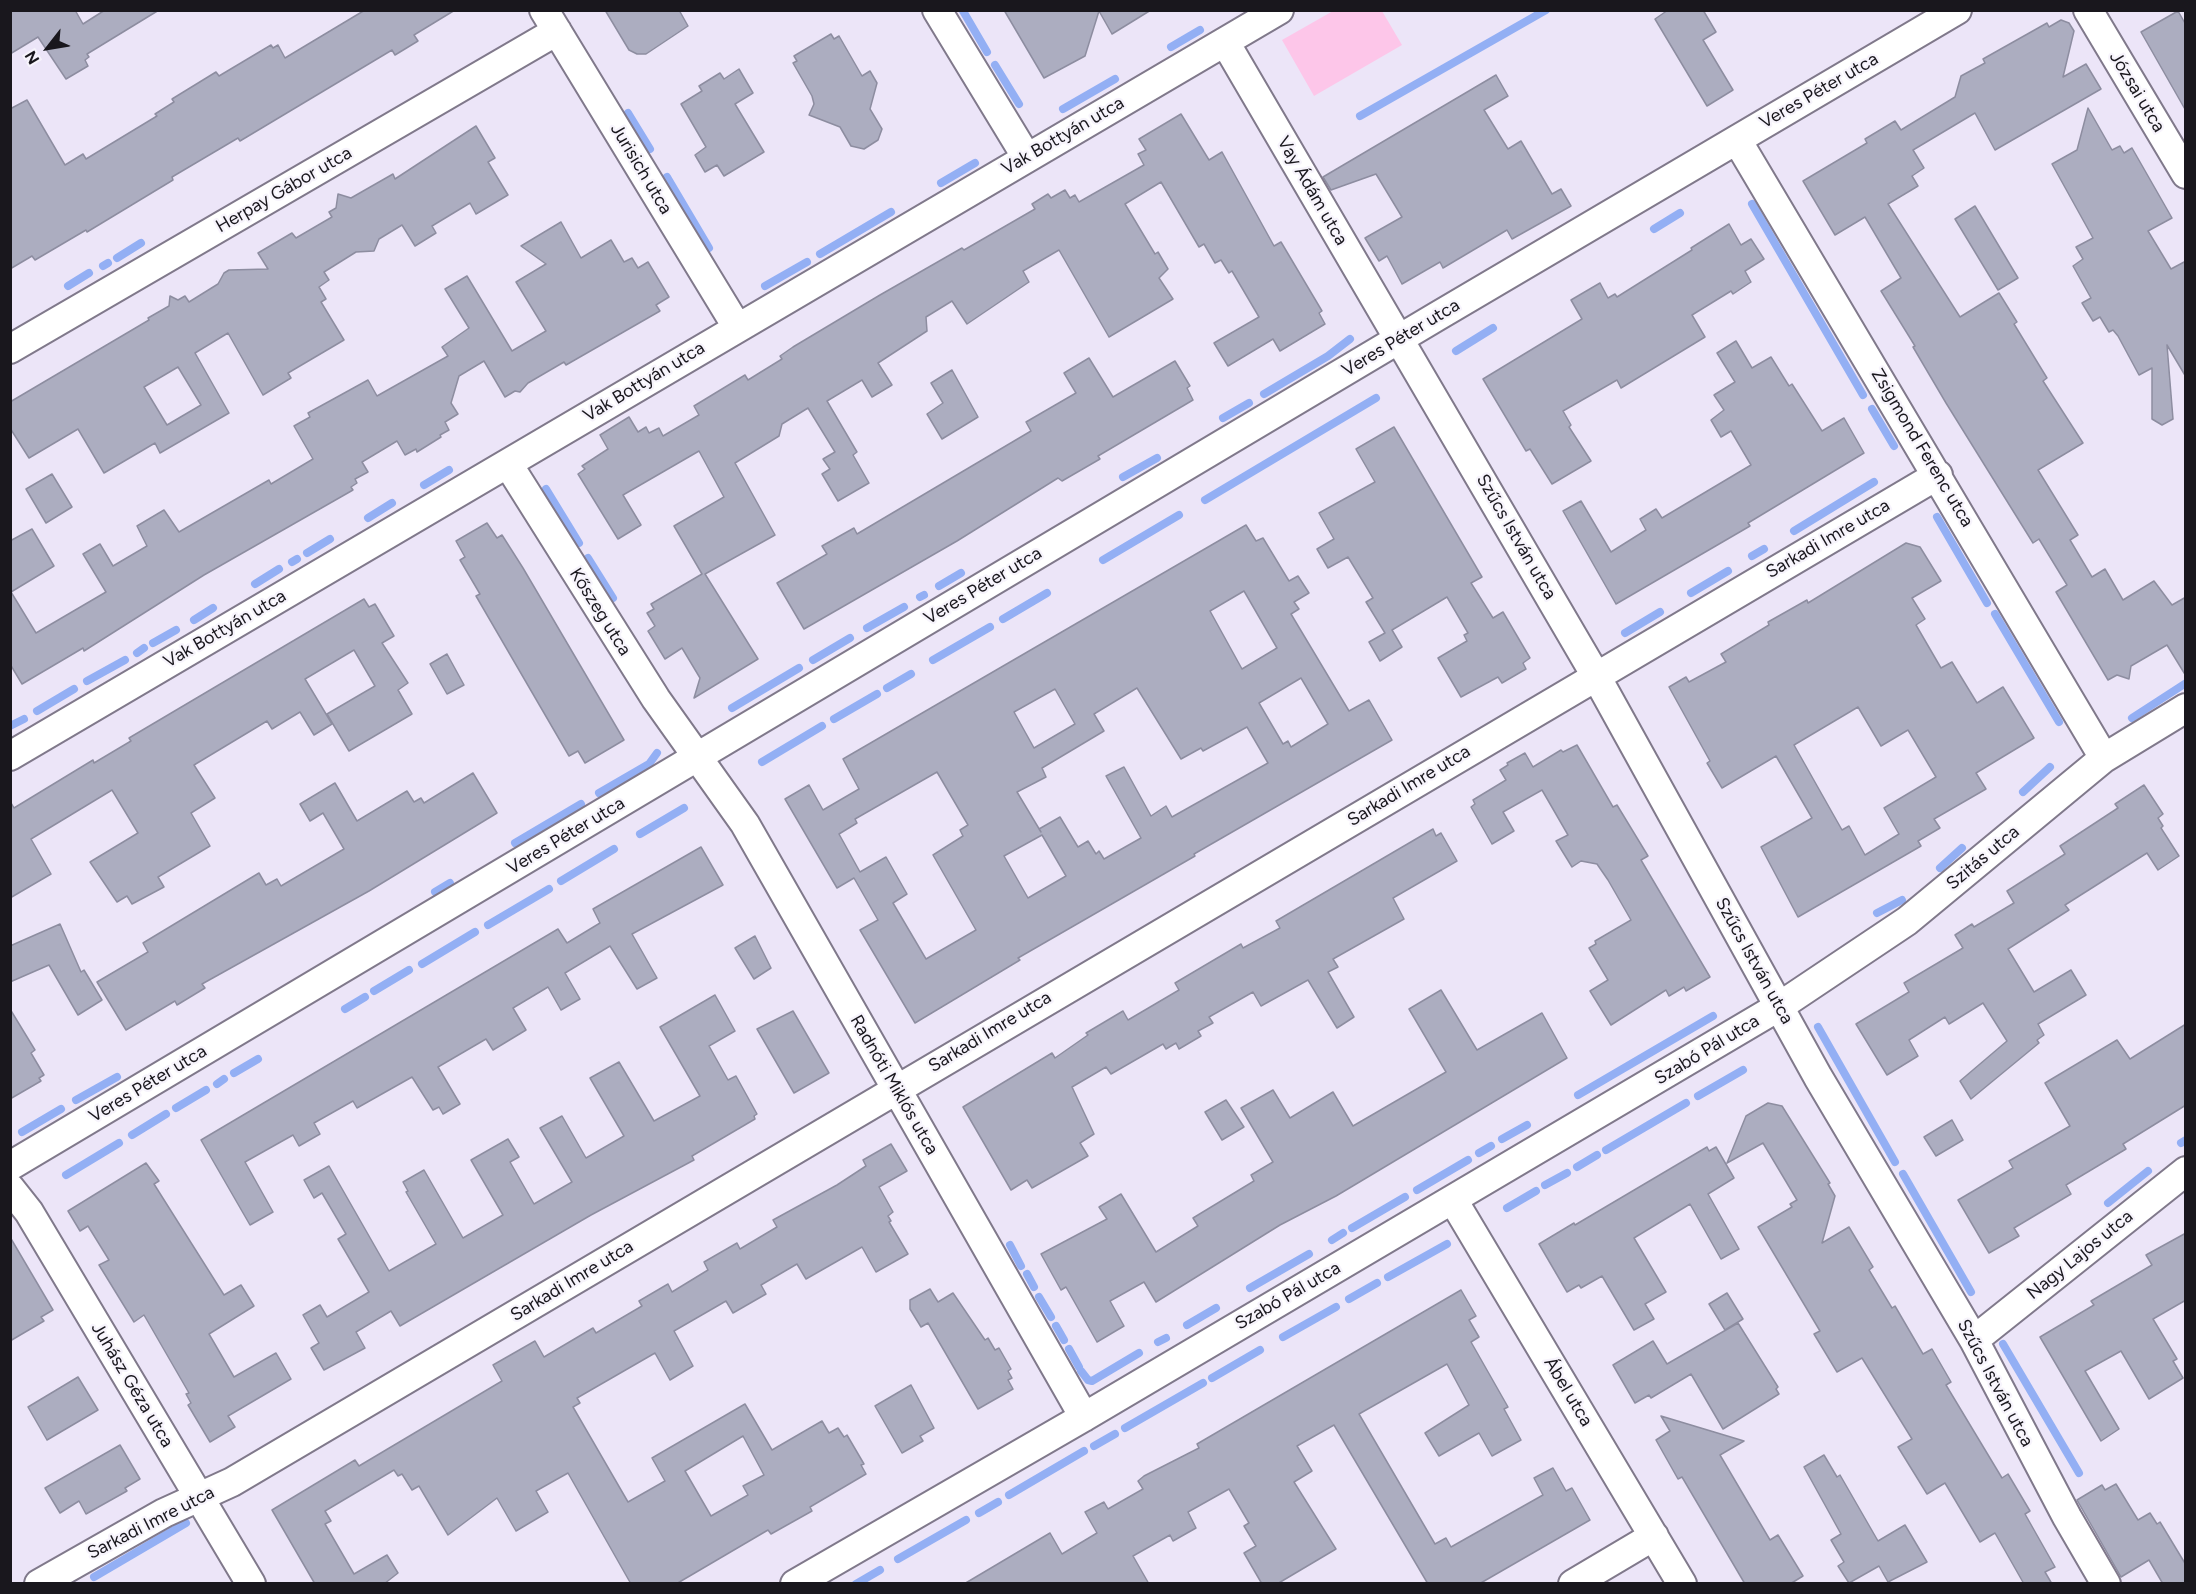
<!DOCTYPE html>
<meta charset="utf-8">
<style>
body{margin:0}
#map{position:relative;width:2196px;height:1594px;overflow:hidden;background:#ece5f8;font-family:Figtree,sans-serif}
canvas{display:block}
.frame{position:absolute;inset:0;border:12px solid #19171d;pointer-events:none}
.north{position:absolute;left:18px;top:18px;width:60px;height:60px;-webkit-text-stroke:4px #f7f4fc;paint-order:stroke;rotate:239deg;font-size:16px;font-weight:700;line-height:24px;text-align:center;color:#19171d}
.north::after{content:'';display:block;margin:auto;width:21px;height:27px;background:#19171d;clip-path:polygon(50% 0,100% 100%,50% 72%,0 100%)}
</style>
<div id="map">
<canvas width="2196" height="1594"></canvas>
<div class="frame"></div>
<div class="north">N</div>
</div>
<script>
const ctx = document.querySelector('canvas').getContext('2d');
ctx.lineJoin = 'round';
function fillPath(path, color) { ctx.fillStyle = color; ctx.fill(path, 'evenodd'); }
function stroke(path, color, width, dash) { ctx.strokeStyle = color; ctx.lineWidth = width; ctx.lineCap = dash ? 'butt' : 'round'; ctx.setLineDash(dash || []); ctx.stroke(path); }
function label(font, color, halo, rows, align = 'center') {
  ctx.font = font + ' Figtree,sans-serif'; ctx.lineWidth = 4.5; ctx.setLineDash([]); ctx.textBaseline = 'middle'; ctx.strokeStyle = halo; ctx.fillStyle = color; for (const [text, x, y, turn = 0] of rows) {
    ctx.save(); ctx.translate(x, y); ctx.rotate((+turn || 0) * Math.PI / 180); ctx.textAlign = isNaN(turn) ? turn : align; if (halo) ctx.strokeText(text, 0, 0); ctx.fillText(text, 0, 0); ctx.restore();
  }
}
fillPath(new Path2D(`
 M1382 11 1402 45 1314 96 1282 40 1333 11Z`), '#fdc6e9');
stroke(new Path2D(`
 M963 11 987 52
 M1171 47 1200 30
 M995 65 1019 104
 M1063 109 1115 79
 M628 113 650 149
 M1360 116 1546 10
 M667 177 709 248
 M941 183 975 163
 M1752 204 1863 395
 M1654 229 1680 213
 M820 254 891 212
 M117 258 141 243
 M103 266 108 263
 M68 286 89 273
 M765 286 807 262
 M1456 351 1493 328
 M1264 394 1328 356 1350 339
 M1872 409 1894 446
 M1223 418 1249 403
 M1123 477 1157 458
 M424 485 449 470
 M546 489 579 543
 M1205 500 1376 398
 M1937 517 1987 603
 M368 518 392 503
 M1794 531 1874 482
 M307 553 330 539
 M1752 556 1764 549
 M588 558 613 598
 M1103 560 1179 515
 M292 562 297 559
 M255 584 279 569
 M939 586 961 573
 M1691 593 1728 571
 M920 597 924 595
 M1995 614 2059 722
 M1003 619 1047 593
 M194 620 213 608
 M867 628 904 607
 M1625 633 1660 612
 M153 643 176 630
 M137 653 144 648
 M813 660 850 638
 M933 660 990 627
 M87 681 125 660
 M887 688 911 674
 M732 708 799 668
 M37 711 74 689
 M2132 718 2186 683
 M834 719 877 694
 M10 726 24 719
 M762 762 822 726
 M2023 792 2050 767
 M599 793 649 764 657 753
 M640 834 684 808
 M515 843 581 804
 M1940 868 1962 848
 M561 881 614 849
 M435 892 450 883
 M1877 913 1902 900
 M488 925 549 889
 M422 964 475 932
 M374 991 409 970
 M345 1009 365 997
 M1818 1027 1895 1162
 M234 1073 258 1059
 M217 1084 224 1079
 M1578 1095 1713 1016
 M1698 1096 1743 1070
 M76 1100 117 1077
 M176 1108 206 1090
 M22 1132 61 1109
 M132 1135 166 1114
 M1502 1139 1527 1125
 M2181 1143 2186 1140
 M1606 1150 1686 1103
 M1479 1153 1491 1146
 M1577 1167 1597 1155
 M1903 1174 1971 1292
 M66 1175 119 1143
 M1545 1185 1567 1173
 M1417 1190 1468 1160
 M2108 1203 2148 1171
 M1507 1208 1536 1191
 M1352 1228 1405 1197
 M1332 1240 1343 1233
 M1010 1245 1021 1266
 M1027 1274 1034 1287
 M1388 1277 1447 1244
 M1250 1288 1309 1254
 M1039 1297 1051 1317
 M1349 1299 1377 1283
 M1187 1325 1216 1308
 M1056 1326 1064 1340
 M1283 1337 1336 1307
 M1158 1342 1166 1338
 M2003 1344 2079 1473
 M1069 1349 1079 1367
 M1081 1371 1088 1380 1092 1381 1139 1353
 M1212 1378 1260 1350
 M1125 1428 1203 1383
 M1094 1446 1115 1434
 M1009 1495 1084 1451
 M979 1513 998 1502
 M898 1559 966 1520
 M94 1577 186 1523
 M856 1584 880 1570`), '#93aff4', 8);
const building = new Path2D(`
 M10 10H75L83 24 105 10H159L87 54 89 57 85 60 88 66 66 79 38 37 10 54Z
 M365 10H455L414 35 418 41 395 55 392 50 240 141 238 138 172 177 173 180 87 232 86 230 35 260 32 256 10 269V109L27 100 65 165 83 154 86 159 157 116 155 114 174 102 172 99 216 72 219 76 271 45 273 48 278 45 285 58Z
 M605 10H679L688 26 646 54H637L629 50Z
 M1004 10H1151L1112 34 1099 11 1085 56 1044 78Z
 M1668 10H1703L1716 32 1703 40 1733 90 1707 106 1655 19Z
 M2178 11 2186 25V111L2141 32Z
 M2061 20 2069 23 2074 31 2063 77 2086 64 2101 89 1995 150 1975 113 1913 150 1924 168 1912 176 1918 186 1888 204 1960 317 1999 293 2017 322 2014 324 2047 378 2043 381 2083 443 2038 470 2078 535 2070 540 2092 577 2105 569 2123 600 2154 581 2172 605 2186 597V676L2167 645 2131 666 2129 679 2117 675 2108 680 2056 592 2067 585 2039 539 2033 543 1946 403 1913 347 1915 346 1881 291 1901 278 1865 217 1835 235 1803 181 1867 143 1865 139 1895 121 1901 130 1955 97 1961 76 1985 63 1983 59 2047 23 2049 27Z
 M831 34 834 39 839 36 862 76 870 71 877 83 870 109 882 129 878 140 864 149 851 146 840 127 809 115 814 104 812 96 793 63 797 61 794 56Z
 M739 69 753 93 735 104 764 152 724 176 717 165 705 172 695 155 706 147 681 104 702 91 699 86 720 73 724 79Z
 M1496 75 1508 96 1484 110 1508 149 1521 141 1552 194 1561 189 1571 206 1512 239 1507 230 1443 268 1440 262 1402 284 1387 256 1379 261 1365 238 1402 217 1376 174 1331 190 1323 177Z
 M2088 108 2112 150 2120 146 2124 153 2132 148 2172 218 2148 231 2171 269 2186 261V377L2167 345 2173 419 2162 425 2152 419V368L2139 375 2118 336 2113 330 2109 332 2100 317 2093 321 2082 303 2091 298 2073 266 2083 259 2076 247 2093 238 2052 164 2077 150Z
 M1181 114 1209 160 1222 152 1274 246 1281 242 1322 311 1319 313 1325 324 1280 351 1273 339 1228 366 1214 343 1259 317 1232 271 1229 273 1221 260 1215 263 1204 244 1199 247 1161 182 1125 204 1155 254 1158 252 1168 269 1159 278 1173 299 1109 337 1059 250 1023 271 1029 282 967 324 952 301 926 317 927 331 878 363 892 385 872 397 862 380 827 401 857 452 853 455 869 483 838 501 822 474 830 469 823 459 835 452 808 408 782 424 779 436 735 463 775 535 705 574 758 659 694 698 700 678 682 648 665 659 648 631 655 626 647 613 654 609 651 604 702 574 674 526 724 497 699 451 623 495 641 525 618 539 578 474 585 469 582 466 608 449 600 435 629 417 638 432 646 427 649 433 659 428 663 436 699 415 694 406 745 375 748 380 782 359 780 356 793 347 880 295 962 248 964 250 1035 209 1032 204 1048 194 1051 198 1065 190 1070 198 1075 195 1079 202 1144 165 1138 154 1146 150 1139 139Z
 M476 126 495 158 488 162 508 195 476 214 470 203 432 226 436 233 415 246 402 225 379 239 374 251 356 252 324 272 329 280 319 287 326 299 321 302 344 340 288 373 291 378 263 395 228 333 195 353 229 413 160 453 155 443 104 473 78 429 29 458 10 428V402L149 320 148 318 169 306 170 296 178 300 185 296 189 302 218 284 224 273 229 270 268 269 258 253 292 233 296 238 332 217 329 212 336 208 338 194 351 198 393 174 395 179ZM178 367 201 405 167 425 144 387Z
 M1975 206 2018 278 1998 290 1955 219Z
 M561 222 581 258 611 240 624 262 632 258 638 268 648 262 669 297 656 305 660 311 566 365 564 362 528 383 520 392 515 391 505 397 484 361 459 376 451 403 458 414 445 422 449 430 440 435 441 437 417 452 416 449 405 455 397 441 362 462 368 472 355 479 357 483 351 487 353 490 204 575 84 651 83 648 22 684 10 664V541L32 529 54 566 11 592 36 633 106 592 83 554 100 544 113 566 147 546 137 526 164 510 179 532 269 480 271 484 313 459 294 426 310 417 308 413 368 380 377 396 448 356 442 347 469 328 445 289 467 276 512 351 546 331 516 282 546 264 521 246Z
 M1729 224 1741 245 1751 239 1764 259 1745 271 1751 282 1733 294 1731 291 1692 315 1705 337 1621 388 1617 380 1563 411 1571 425 1569 427 1591 461 1552 484 1530 449 1526 451 1483 379 1582 319 1571 300 1600 283 1608 298 1615 294 1617 297 1692 250 1691 248Z
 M1736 341 1752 368 1771 357 1789 386 1792 384 1822 431 1844 418 1864 453 1748 523 1750 526 1616 604 1563 511 1581 501 1611 552 1646 530 1640 519 1656 509 1662 518 1751 465 1731 431 1721 437 1711 420 1724 410 1714 395 1735 382 1717 353Z
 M1089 358 1113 397 1175 361 1190 386 1187 388 1193 400 1098 456 1100 459 1062 481 1058 478 957 541 804 629 777 583 827 554 822 546 854 528 857 534 1031 431 1026 422 1076 393 1064 373Z
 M952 370 978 417 942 439 927 414 943 403 931 383Z
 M1394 427 1482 577 1471 583 1493 618 1503 612 1530 658 1523 663 1526 669 1502 683 1498 677 1461 697 1438 658 1467 641 1464 635 1468 633 1447 597 1392 630 1402 647 1380 661 1369 642 1385 633 1366 602 1373 598 1348 557 1328 568 1317 549 1334 539 1319 513 1375 482 1356 449Z
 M52 474 72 507 46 523 26 489Z
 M487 523 497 538 502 535 523 568 624 740 585 763 578 751 569 756 476 596 480 594 460 560 465 557 456 541Z
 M1246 525 1256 541 1263 538 1289 581 1298 576 1309 593 1294 602 1299 609 1291 614 1349 711 1369 700 1392 740 1194 854 1195 856 1018 958 1020 960 915 1023 860 930 878 920 854 878 837 888 785 799 809 785 823 810 859 789 843 759ZM1244 591 1277 648 1242 669 1210 611ZM1301 678 1328 724 1291 747 1288 741 1283 744 1259 703ZM1137 688 1181 759 1201 748 1203 751 1247 727 1268 763 1172 817 1166 806 1151 816 1124 767 1106 776 1141 838 1104 859 1099 851 1096 854 1088 841 1078 847 1060 817 1039 829 1041 832 1017 792 1046 777 1042 768 1104 731 1094 714ZM1055 689 1075 724 1034 748 1014 712ZM937 772 968 825 960 830 963 836 933 855 976 930 926 959 893 903 907 894 886 857 860 872 839 834 857 823 855 819ZM1042 835 1066 876 1028 898 1004 856Z
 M1906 543 1920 547 1941 581 1912 598 1925 619 1916 625 1941 668 1952 662 1977 703 2003 687 2034 738 1976 773 1986 789 1934 819 1940 828 1918 841 1921 846 1798 917 1761 847 1812 818 1776 756 1722 788 1707 763 1710 761 1669 687 1686 677 1689 682 1726 662 1721 654 1769 625 1768 622 1807 600 1808 603ZM1858 707 1881 746 1908 730 1936 777 1884 808 1899 834 1865 855 1849 826 1842 830 1794 745Z
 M364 599 369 607 375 604 394 636 382 643 408 683 398 690 412 714 349 751 327 714 375 686 354 650 305 679 332 724 314 735 300 712 272 729 267 721 194 765 215 798 191 813 210 846 158 877 164 887 132 904 127 896 117 902 90 862 138 833 112 790 31 839 51 874 10 898V801L14 808 93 760 94 763 131 741 129 738Z
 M447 654 464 685 447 694 430 664Z
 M1577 745 1613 807 1617 805 1648 856 1641 860 1710 977 1686 991 1684 987 1669 996 1666 990 1611 1025 1590 991 1608 980 1589 948 1596 944 1595 941 1631 920 1608 880 1597 864 1581 861 1572 867 1556 841 1568 835 1542 790 1503 812 1514 831 1492 844 1471 807 1475 804 1473 800 1506 780 1500 770 1508 765 1507 763 1525 753 1533 767 1561 750 1563 752Z
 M473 773 497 813 369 891 202 984 205 988 177 1005 175 1001 126 1030 97 982 148 952 143 943 259 873 266 885 277 879 281 886 344 849 323 813 310 821 300 804 335 783 357 821 407 791 414 802 421 798 424 803Z
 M2144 785 2163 814 2158 818 2163 826 2161 828 2179 856 2158 870 2147 853 2065 905 2069 910 2008 949 2034 992 2071 970 2086 995 2038 1024 2044 1035 2037 1040 2039 1043 1971 1099 1960 1081 2007 1041 1983 1003 1949 1024 1945 1017 1909 1040 1918 1056 1887 1075 1856 1024 1909 992 1904 983 1963 948 1955 935 1972 924 1974 927 2014 903 2007 891 2065 854 2060 846 2118 808 2115 804Z
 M1433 829 1436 836 1441 833 1457 861 1393 898 1404 919 1333 959 1338 967 1328 972 1354 1017 1337 1028 1308 980 1261 1006 1253 992 1209 1017 1213 1023 1198 1031 1201 1036 1179 1049 1176 1043 1166 1049 1163 1044 1111 1074 1106 1067 1072 1087 1094 1134 1080 1143 1088 1156 1032 1188 1027 1180 1011 1190 963 1107 1052 1053 1055 1058 1088 1035 1086 1033 1123 1011 1128 1020 1179 990 1175 983 1241 944 1243 948 1280 928 1276 921Z
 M701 847 723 885 632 934 657 978 637 989 610 946 565 973 580 999 561 1010 548 987 513 1008 526 1030 493 1050 486 1039 438 1067 460 1104 443 1114 439 1107 433 1110 412 1077 357 1108 353 1101 314 1123 320 1134 299 1146 293 1135 245 1162 273 1212 250 1225 201 1140 558 929 567 943 600 923 593 909Z
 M60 924 81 972 84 970 102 1000 78 1015 49 965 10 982V946Z
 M755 936 771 968 754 979 735 948Z
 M1441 990 1477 1050 1542 1013 1567 1058 1336 1196 1280 1225 1156 1302 1144 1282 1110 1301 1124 1326 1097 1342 1066 1287 1061 1290 1041 1254 1107 1219 1099 1207 1121 1194 1156 1252 1198 1226 1193 1218 1254 1181 1251 1175 1273 1162 1241 1108 1273 1090 1290 1118 1333 1092 1353 1126 1446 1072 1409 1009Z
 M715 995 735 1031 709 1046 728 1080 736 1076 757 1114 754 1116 755 1119 692 1156 694 1160 591 1215 400 1326 391 1311 356 1332 365 1348 324 1370 311 1348 319 1343 303 1315 320 1305 327 1317 369 1292 338 1239 346 1234 322 1193 314 1198 304 1180 329 1166 389 1271 436 1244 406 1192 408 1191 403 1182 424 1170 463 1238 503 1215 471 1160 508 1139 519 1157 510 1162 534 1204 572 1182 540 1128 562 1116 586 1158 624 1136 590 1078 619 1062 654 1121 700 1096 660 1027Z
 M10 1009 35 1050 31 1053 44 1075 39 1078 41 1081 10 1099Z
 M793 1011 829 1073 794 1093 757 1029Z
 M2186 1024V1105L2123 1144 2126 1149 2066 1185 2071 1194 2014 1228 2019 1236 1989 1253 1958 1200 2013 1168 2009 1161 2070 1126 2045 1083 2117 1040 2130 1059Z
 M1226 1100 1244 1127 1222 1140 1205 1112Z
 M1768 1103 1782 1106 1830 1183 1828 1184 1835 1196 1822 1243 1849 1227 1873 1267 1869 1270 1892 1308 1895 1306 1923 1354 1932 1349 1951 1382 1946 1385 2002 1478 2008 1474 2030 1511 2025 1514 2055 1567 2045 1572 2052 1584H2024L1995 1533 1980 1542 1945 1483 1927 1494 1898 1447 1912 1439 1862 1358 1837 1372 1814 1334 1820 1331 1758 1227 1792 1207 1790 1204 1797 1200 1763 1143 1727 1163 1746 1116Z
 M1952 1120 1963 1140 1936 1156 1924 1137Z
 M891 1144 907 1171 879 1187 893 1212 888 1216 891 1221 889 1222 908 1254 876 1272 862 1247 806 1279 797 1264 761 1285 766 1294 733 1313 726 1301 674 1331 693 1366 670 1380 655 1353 577 1398 580 1403 573 1407 628 1502 665 1481 652 1458 745 1404 772 1450 822 1421 829 1433 838 1428 844 1437 847 1435 864 1464 861 1465 866 1474 810 1507 812 1511 771 1534 768 1530 676 1584H631L568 1473 536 1491 548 1512 516 1531 497 1498 448 1535 419 1486 412 1490 402 1474 398 1476 394 1470 325 1511 331 1521 325 1524 354 1574 387 1555 398 1573 384 1584H315L272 1510 355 1460 359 1466 502 1381 493 1365 535 1341 544 1357 593 1328 596 1333 642 1306 639 1301 668 1284 672 1292 708 1270 704 1262 737 1243 740 1249 777 1227 773 1220 837 1185 866 1166 863 1160ZM743 1436 764 1475 743 1486 748 1495 711 1516 685 1471Z
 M1707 1147 1709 1151 1716 1147 1734 1178 1708 1194 1739 1249 1721 1259 1690 1204 1634 1238 1666 1292 1645 1304 1654 1319 1634 1330 1602 1276 1581 1288 1579 1285 1567 1292 1539 1244 1574 1223 1575 1225Z
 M146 1163 159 1181 154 1184 224 1295 241 1285 254 1306 209 1334 234 1377 276 1353 291 1379 228 1416 235 1427 210 1442 188 1405 191 1403 186 1394 189 1393 144 1315 134 1322 99 1265 109 1260 88 1226 80 1231 68 1211Z
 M2186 1233V1300L2153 1319 2177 1359 2173 1361 2183 1378 2149 1399 2121 1351 2085 1371 2119 1429 2101 1441 2040 1337 2094 1305 2091 1301 2152 1265 2146 1255Z
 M10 1237 53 1310 41 1317 44 1321 10 1341Z
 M930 1289 938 1302 953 1293 985 1340 988 1338 995 1350 999 1348 1011 1369 1008 1371 1012 1378 1008 1380 1013 1389 978 1409 928 1323 921 1327 910 1309V1300Z
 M1461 1290 1476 1316 1469 1320 1479 1337 1471 1342 1508 1407 1504 1409 1521 1440 1492 1456 1479 1433 1439 1456 1425 1433 1469 1405 1447 1364 1359 1414 1435 1544 1446 1538 1451 1547 1543 1495 1534 1478 1553 1468 1566 1491 1572 1488 1590 1520 1479 1584H1428L1334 1425 1297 1446 1312 1471 1294 1482 1336 1549 1277 1584H1262L1244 1553 1256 1546 1244 1526 1249 1523 1229 1489 1188 1512 1196 1528 1173 1541 1170 1535 1133 1556 1149 1584H964L1050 1533 1062 1554 1097 1533 1085 1512 1104 1502 1108 1509 1143 1489 1138 1481 1144 1476 1199 1448 1197 1444Z
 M1727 1293 1743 1319 1725 1330 1709 1304Z
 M1738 1323 1778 1387 1776 1389 1779 1394 1723 1429 1691 1374 1651 1398 1649 1395 1635 1403 1613 1365 1653 1341 1667 1364Z
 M78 1377 98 1410 47 1440 28 1407Z
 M911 1385 934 1428 920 1436 923 1441 902 1453 875 1406Z
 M1661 1416 1744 1441 1720 1455 1770 1540 1778 1535 1803 1576 1790 1584H1745L1682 1477 1678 1479 1656 1440 1670 1431Z
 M120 1445 140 1479 125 1488 127 1491 86 1514 79 1501 60 1513 45 1488Z
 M1824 1455 1837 1477 1840 1475 1878 1541 1905 1525 1927 1562 1888 1582 1879 1566 1849 1583 1838 1566 1844 1562 1831 1540 1841 1534 1804 1467Z
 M2116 1484 2138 1520 2150 1513 2157 1524 2160 1522 2186 1565V1584H2163L2149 1560 2121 1577 2077 1500 2102 1485 2105 1490Z`);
fillPath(building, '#acadc0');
stroke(building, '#8d8da0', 1.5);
const minor = new Path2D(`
 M544 10 737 327
 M937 10 1027 158
 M2088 10 2186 174
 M1225 42 1596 676 1818 1077 1974 1340 2067 1517 2106 1584
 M1737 140 2104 758
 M10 349 557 31
 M508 464 656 699 745 824 1084 1417
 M10 756 1279 10
 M10 1166 1436 317 1957 10
 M10 1188 29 1212 251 1584
 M1453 1200 1682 1584
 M1974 1340 2186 1171
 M39 1584 164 1513 232 1482 1938 475
 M795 1584 1084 1417 1780 1006 1907 921 2104 758 2186 708
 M1573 1584 1654 1536`);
stroke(minor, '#80798b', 32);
stroke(minor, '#fff', 28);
label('18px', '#19171d', '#f7f4fc', [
 ["Veres Péter utca",1819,91,-30],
 ["Józsai utca",2137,92,59],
 ["Vak Bottyán utca",1063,136,-30],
 ["Jurisich utca",641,169,59],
 ["Herpay Gábor utca",284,190,-30],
 ["Vay Ádám utca",1312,191,60],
 ["Veres Péter utca",1401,338,-31],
 ["Vak Bottyán utca",644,382,-31],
 ["Zsigmond Ferenc utca",1922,448,59],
 ["Szűcs István utca",1516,537,60],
 ["Sarkadi Imre utca",1828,539,-30],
 ["Veres Péter utca",983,586,-31],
 ["Kőszeg utca",600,612,58],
 ["Vak Bottyán utca",225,629,-30],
 ["Sarkadi Imre utca",1409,786,-31],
 ["Veres Péter utca",566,836,-31],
 ["Szitás utca",1983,858,-40],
 ["Szűcs István utca",1754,961,61],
 ["Sarkadi Imre utca",990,1032,-31],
 ["Szabó Pál utca",1707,1050,-31],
 ["Veres Péter utca",148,1084,-31],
 ["Radnóti Miklós utca",894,1085,60],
 ["Nagy Lajos utca",2080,1255,-39],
 ["Sarkadi Imre utca",572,1281,-31],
 ["Szabó Pál utca",1288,1296,-30],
 ["Szűcs István utca",1995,1383,62],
 ["Juhász Géza utca",132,1385,59],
 ["Ábel utca",1568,1392,59],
 ["Sarkadi Imre utca",151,1523,-27]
]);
</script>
